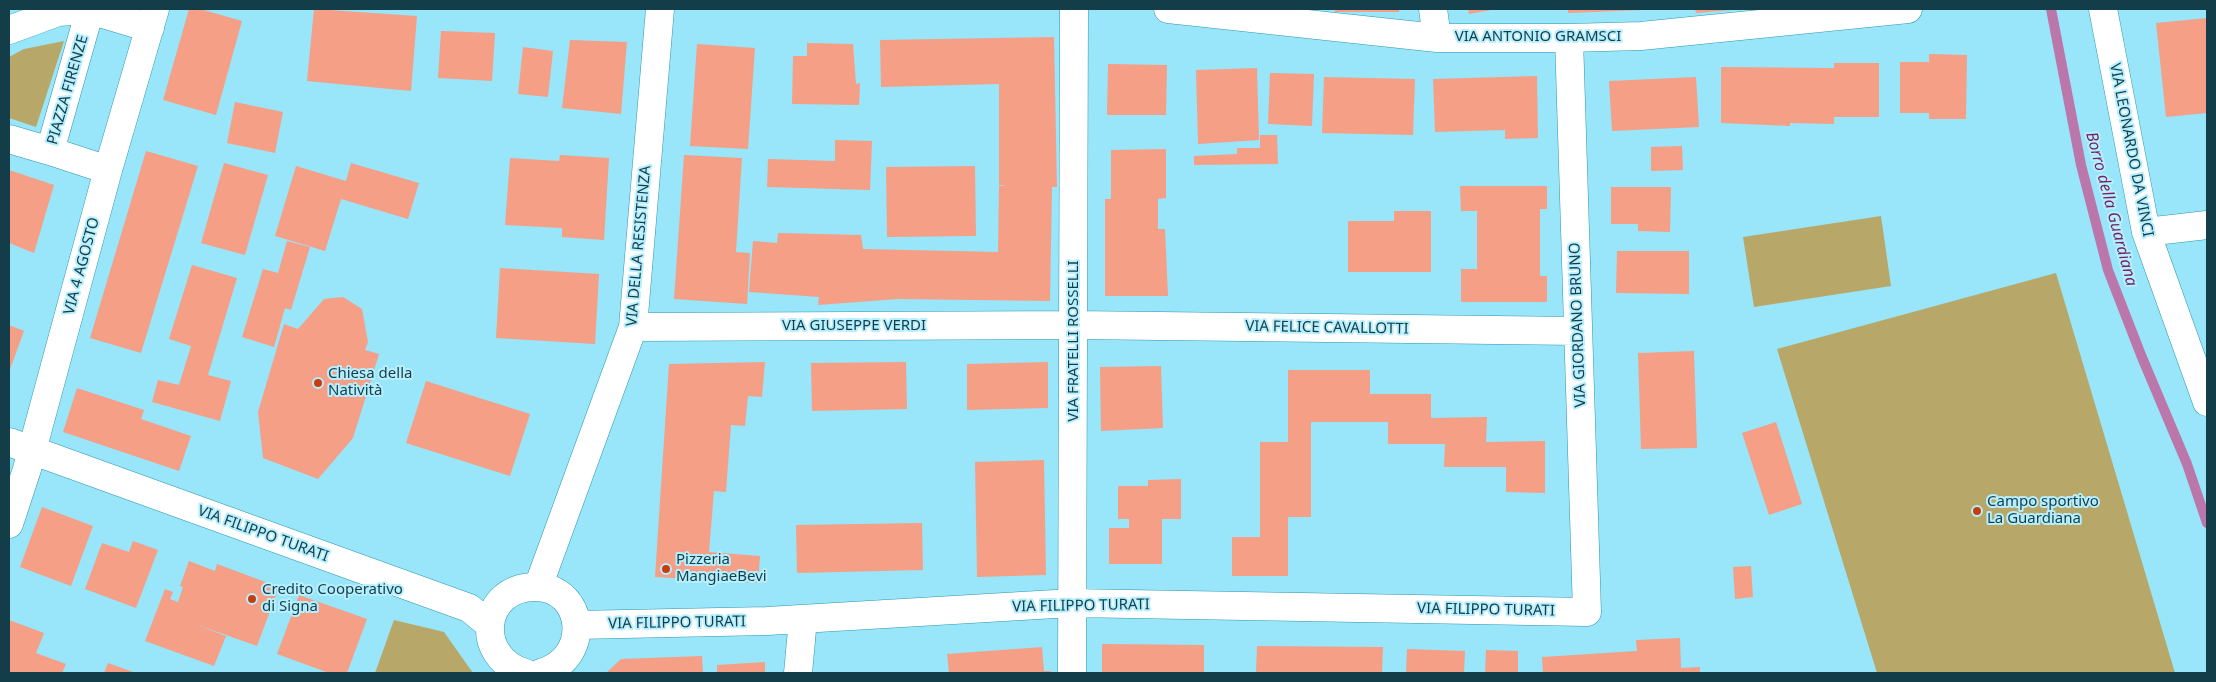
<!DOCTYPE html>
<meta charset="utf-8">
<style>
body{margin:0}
#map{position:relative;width:2216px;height:682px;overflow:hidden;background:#99e5f9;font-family:"Noto Sans",sans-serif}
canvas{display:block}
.frame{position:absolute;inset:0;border:10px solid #133e49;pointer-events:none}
</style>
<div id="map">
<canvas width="2216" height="682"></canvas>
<div class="frame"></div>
</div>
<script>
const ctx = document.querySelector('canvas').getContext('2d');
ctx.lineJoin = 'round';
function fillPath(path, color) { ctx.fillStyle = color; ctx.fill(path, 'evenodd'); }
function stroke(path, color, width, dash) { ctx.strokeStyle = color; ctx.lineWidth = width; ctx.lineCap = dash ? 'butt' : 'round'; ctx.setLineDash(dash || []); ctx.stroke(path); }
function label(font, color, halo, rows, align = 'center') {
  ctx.font = font + ' "Noto Sans",sans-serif'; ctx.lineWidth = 4; ctx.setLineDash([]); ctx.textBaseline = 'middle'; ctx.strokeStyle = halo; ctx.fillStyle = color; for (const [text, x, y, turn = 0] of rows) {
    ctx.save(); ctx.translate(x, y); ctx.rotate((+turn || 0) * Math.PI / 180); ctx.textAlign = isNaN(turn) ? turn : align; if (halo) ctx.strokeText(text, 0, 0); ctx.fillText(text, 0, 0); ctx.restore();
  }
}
fillPath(new Path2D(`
 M64 41 36 127 9 118V57L24 49Z
 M1881 216 1891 286 1754 307 1743 237Z
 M2056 273 2175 673H1877L1777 349Z
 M394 620 444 632 473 673H375Z`), '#b7a869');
stroke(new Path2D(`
 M2051 9 2081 165 2108 270 2141 355 2187 464 2207 523`), '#b7a', 10);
fillPath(new Path2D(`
 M189 9H200L242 21 216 115 163 100Z
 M314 9 417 16 411 91 307 81Z
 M1335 9H1399V12H1335Z
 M1468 9H1491V10L1469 14Z
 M1568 9H1642V10L1568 13Z
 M1695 9H1732V10L1696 13Z
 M2207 18V113L2166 117 2156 23Z
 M441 31 495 33 492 81 438 78Z
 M1054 37 1057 187H1052L1050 301 898 299 818 305 819 297 749 292 753 241 777 243 778 233 861 235 863 249 998 252 999 186H1008L999 185V84L881 87 880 40Z
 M570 40 627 42 621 114 562 108Z
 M807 43 853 44 856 84 860 83 859 105 792 104 793 56H807Z
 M697 44 755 48 748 149 690 146Z
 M523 47 553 51 548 97 518 94Z
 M1929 54 1967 55 1966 119H1929V113H1900V62H1929Z
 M1834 63H1879V117H1834V124L1790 123V126L1721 123V67L1834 68Z
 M1108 64 1167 65 1166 115H1107Z
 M1257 68 1259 140 1198 144 1196 70Z
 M1270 73 1314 74 1312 126 1268 124Z
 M1537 76 1538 138 1505 139V130L1435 132 1433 79Z
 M1324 77 1415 79 1413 135 1322 133Z
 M1696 77 1699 127 1612 131 1609 81Z
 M235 102 283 112 275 153 227 143Z
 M1260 135H1277L1278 164 1194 165V156L1237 154V148H1260Z
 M835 140 872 141 870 190 767 187 768 159 835 161Z
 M1682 146 1683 170 1651 171V147Z
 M1166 149V198L1158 199V229H1165L1168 296H1105V199H1111V150Z
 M146 151 198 166 141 353 90 338Z
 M560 155 609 158 604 240 562 237V228L505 225 510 158 559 161Z
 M684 155 742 158 736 252 750 253 747 304 674 299Z
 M224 163 268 175 245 255 201 243Z
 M351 163 419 183 408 219 341 199 325 251 275 236 296 166 346 181Z
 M975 166 976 236 887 237 886 167Z
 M9 170 54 185 34 253 9 243Z
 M1460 186H1547V209H1540V276H1547V302H1461V269H1477V211H1461Z
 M1611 187H1671L1670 232 1638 231V224H1611Z
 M1394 211H1431V272H1348V221H1394Z
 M287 241 310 247 291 310 285 308 274 347 242 337 263 269 278 273Z
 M1617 251H1689V294L1616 293Z
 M192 265 237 278 208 375 231 381 220 421 152 402 158 380 179 385 191 346 169 339Z
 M500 268 599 274 595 344 496 338Z
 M343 297 362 309 368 342 365 350 379 354 353 438 318 479 263 458 258 412 284 324 298 329 324 299Z
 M9 325 24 331 9 372Z
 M1694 351 1697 448 1641 449 1638 353Z
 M765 362 762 397 748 396 745 426 731 425 726 492 714 491 709 552 760 556 758 583 655 577 669 364Z
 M906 362 907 409 812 411 811 363Z
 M1048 362V408L967 410V364Z
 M1161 366 1163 428 1101 431 1100 367Z
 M1288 370H1370V394H1431V418L1487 417 1486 442 1545 441V493L1506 492V467H1444L1445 444H1388V422H1311V517H1288V576H1232V537H1260V442H1288Z
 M426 381 530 414 510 476 406 443Z
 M77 388 144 410 141 419 191 436 179 471 63 432Z
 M1776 422 1802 504 1769 515 1742 433Z
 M1044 460 1046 575 977 577 975 462Z
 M1181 479V519H1162V564H1109V528H1129V519H1118V486H1148V480Z
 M42 507 93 526 71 586 20 567Z
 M922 523 923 570 797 573 796 525Z
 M133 541 158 550 136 608 85 589 102 543 129 552Z
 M189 561 215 571 217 564 279 587 257 646 195 624 226 636 214 666 145 641 165 589 173 592 170 599 178 602 183 587 180 586Z
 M1751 566 1753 597 1735 599 1733 567Z
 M299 595 367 619 347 673H329L277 654Z
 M9 620 44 633 36 653 66 664 62 673H9Z
 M1680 638 1681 668 1700 667V673H1543L1542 657 1637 651 1636 640Z
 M1102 644 1204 645V673H1102Z
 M1257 646 1383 647 1382 673H1256Z
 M1042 647 1044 671H1051V673H949L947 654Z
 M1407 649 1465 651 1464 673H1406Z
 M1486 650 1518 651V673H1485Z
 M702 656 703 673H606L621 659Z
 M765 662V673H717V665Z
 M108 663 136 673H104Z`), '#f59f87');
const minor = new Path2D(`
 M1168 9 1437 38H1569L1641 36 1908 9
 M1433 9 1437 38
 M2103 9 2146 232 2207 402
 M90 10 150 28
 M9 30 58 12 90 10 50 151 9 139
 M50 151 108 170
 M2146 232 2207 225
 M633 327 1075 325 1578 331
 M9 442 469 608 490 625
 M9 524 27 469 108 170 155 9
 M538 587 633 327 660 9
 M577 625 767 621 1072 603 1587 612 1569 38
 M525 673C473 657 481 587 535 587 585 587 593 658 541 673
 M798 673 803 619
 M1072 673 1074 9`);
stroke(minor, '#2c97b0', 29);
stroke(minor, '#fff', 28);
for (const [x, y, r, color] of [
 [318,383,5,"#c63e0f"],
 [1977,511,5,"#c63e0f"],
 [666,569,5,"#c63e0f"],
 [252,599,5,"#c63e0f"]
]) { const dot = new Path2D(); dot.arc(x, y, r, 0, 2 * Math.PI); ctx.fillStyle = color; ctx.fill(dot); stroke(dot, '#b7effe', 2); }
label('15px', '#133e49', '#b7effe', [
 ["VIA ANTONIO GRAMSCI",1538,37],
 ["PIAZZA FIRENZE",68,90,-74],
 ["VIA LEONARDO DA VINCI",2131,150,79],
 ["VIA DELLA RESISTENZA",639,246,-85],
 ["VIA 4 AGOSTO",82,266,-75],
 ["VIA GIORDANO BRUNO",1578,325,-92],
 ["VIA GIUSEPPE VERDI",854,326],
 ["VIA FELICE CAVALLOTTI",1327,328,1],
 ["VIA FRATELLI ROSSELLI",1074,341,-90],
 ["VIA FILIPPO TURATI",263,534,20],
 ["VIA FILIPPO TURATI",1081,606,-1],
 ["VIA FILIPPO TURATI",1486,610,1],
 ["VIA FILIPPO TURATI",677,623,-1]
]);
label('15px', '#133e49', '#b7effe', [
 ["Chiesa della",328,374],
 ["Natività",328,391],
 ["Campo sportivo",1987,502],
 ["La Guardiana",1987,519],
 ["Pizzeria",676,560],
 ["MangiaeBevi",676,577],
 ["Credito Cooperativo",262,590],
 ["di Signa",262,607]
], 'left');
label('italic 16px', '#742264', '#b7effe', [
 ["Borro della Guardiana",2111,209,75]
]);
</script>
